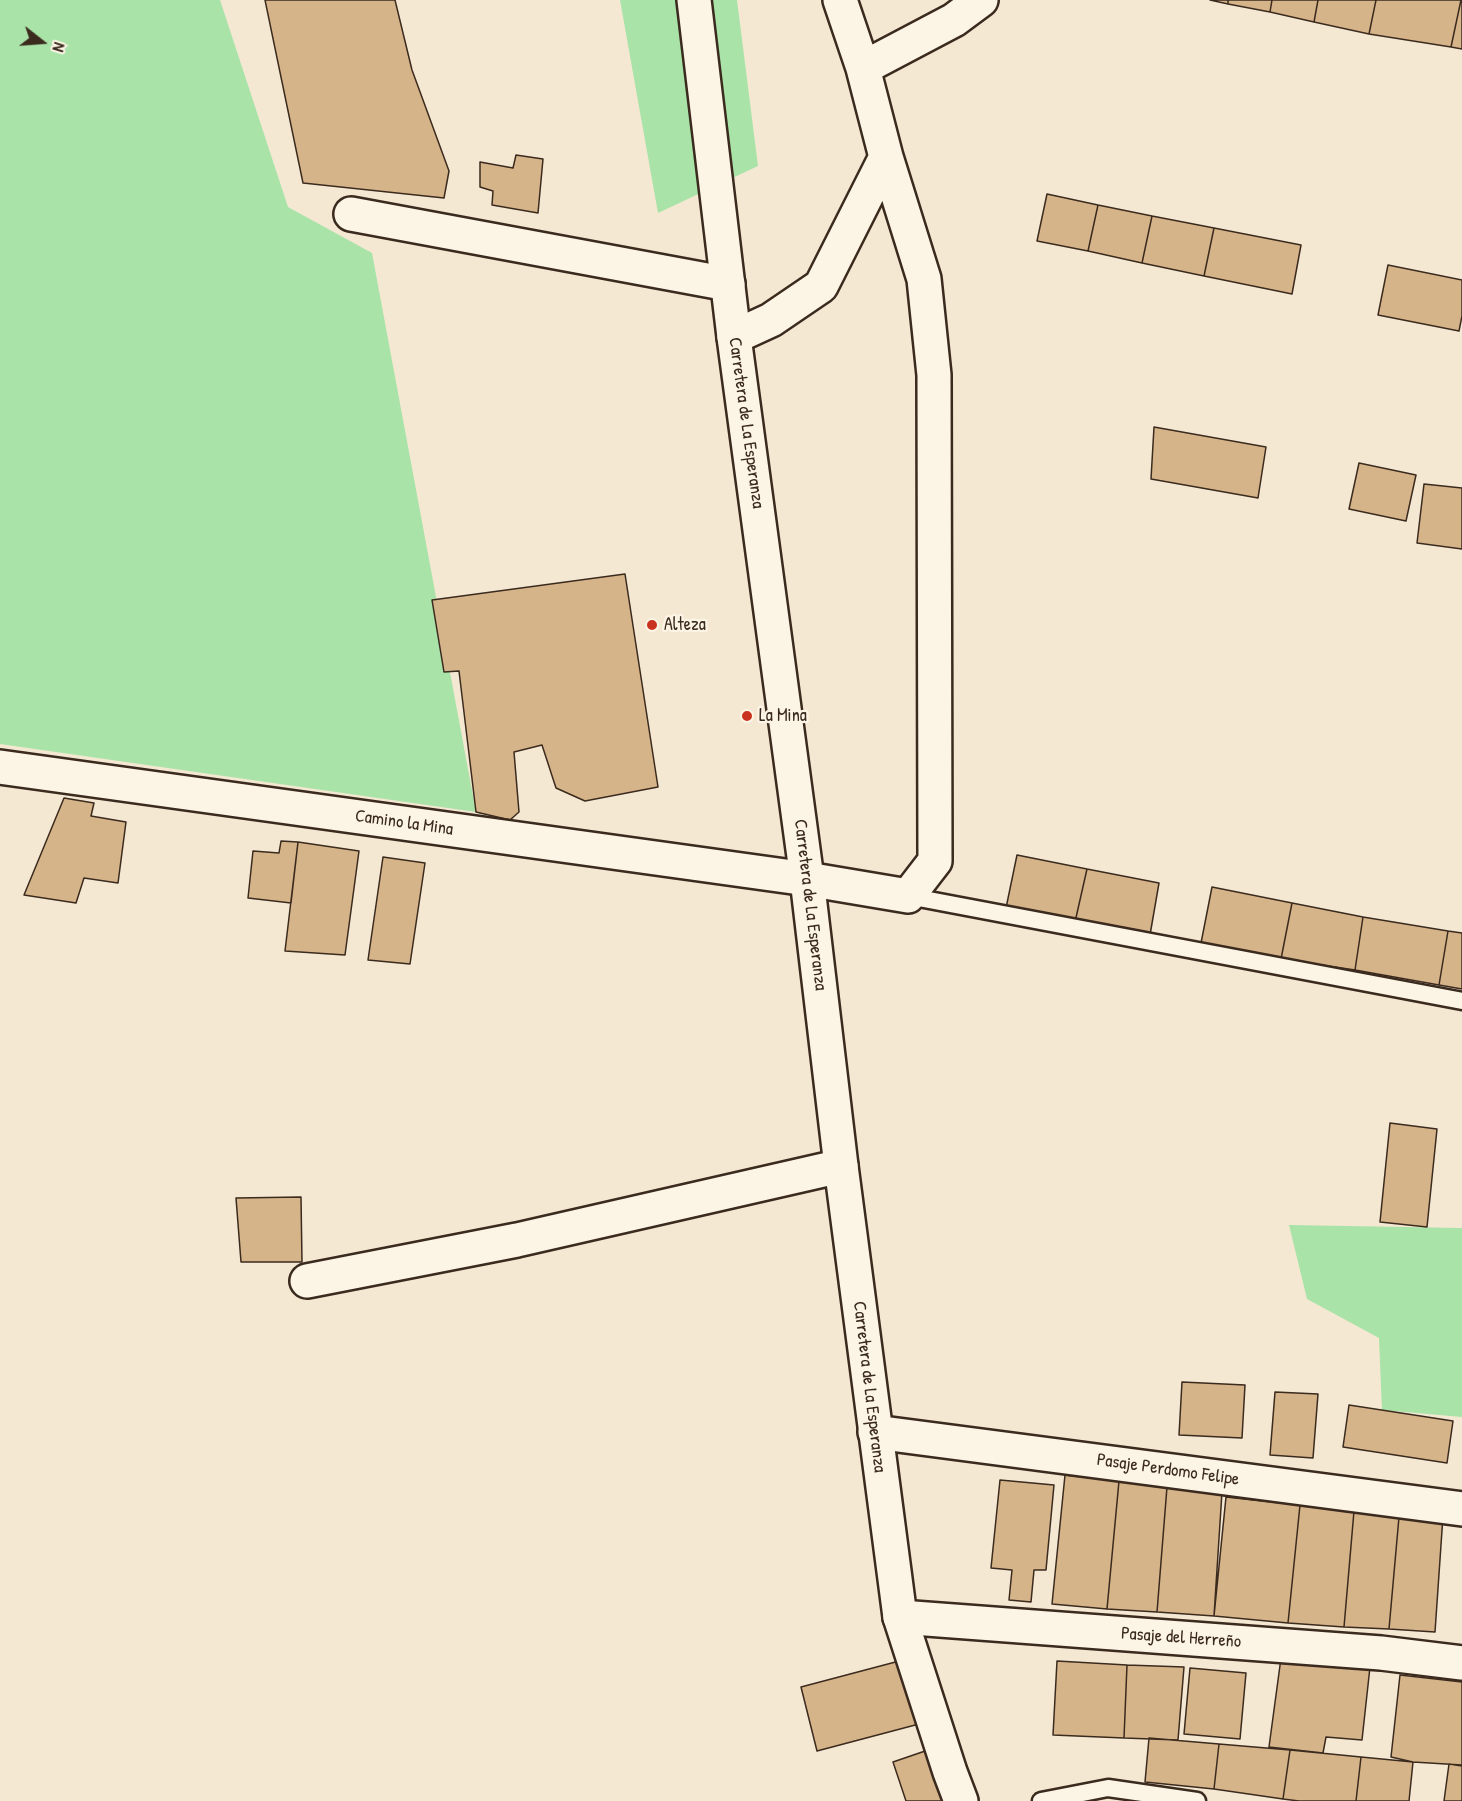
<!DOCTYPE html>
<meta charset="utf-8">
<style>
body{margin:0}
#map{position:relative;width:1462px;height:1801px;overflow:hidden;background:#f4e8d3;font-family:"Patrick Hand",sans-serif}
canvas{display:block}
.north{position:absolute;left:12px;top:12px;width:60px;height:60px;-webkit-text-stroke:4px #fcf5e5;paint-order:stroke;rotate:107deg;font-size:16px;font-weight:700;line-height:24px;text-align:center;color:#3b2a1e}
.north::after{content:'';display:block;margin:auto;width:21px;height:27px;background:#3b2a1e;clip-path:polygon(50% 0,100% 100%,50% 72%,0 100%)}
</style>
<div id="map">
<canvas width="1462" height="1801"></canvas>
<div class="north">N</div>
</div>
<script>
const ctx = document.querySelector('canvas').getContext('2d');
ctx.lineJoin = 'round';
function fillPath(path, color) { ctx.fillStyle = color; ctx.fill(path, 'evenodd'); }
function stroke(path, color, width, dash) { ctx.strokeStyle = color; ctx.lineWidth = width; ctx.lineCap = dash ? 'butt' : 'round'; ctx.setLineDash(dash || []); ctx.stroke(path); }
function label(font, color, halo, rows, align = 'center') {
  ctx.font = font + ' "Patrick Hand",sans-serif'; ctx.lineWidth = 4.5; ctx.setLineDash([]); ctx.textBaseline = 'middle'; ctx.strokeStyle = halo; ctx.fillStyle = color; for (const [text, x, y, turn = 0] of rows) {
    ctx.save(); ctx.translate(x, y); ctx.rotate((+turn || 0) * Math.PI / 180); ctx.textAlign = isNaN(turn) ? turn : align; if (halo) ctx.strokeText(text, 0, 0); ctx.fillText(text, 0, 0); ctx.restore();
  }
}
fillPath(new Path2D(`
 M0 0H220L288 207 372 253 476 812 0 744Z
 M620 0H737L758 166 658 213Z
 M1289 1225 1462 1228V1417L1382 1410 1379 1338 1307 1299Z`), '#a9e3a8');
const building = new Path2D(`
 M265 0H395L412 70 449 171 444 198 303 183Z
 M1210 0H1228V4Z
 M1228 0H1272L1270 12 1228 4Z
 M1272 0H1318L1314 22 1270 12Z
 M1318 0H1376L1369 34 1314 22Z
 M1376 0H1461L1451 47 1369 34Z
 M1461 0H1462V49L1451 47Z
 M516 155 543 159 538 213 492 205 493 191 480 187V162L513 168Z
 M1047 194 1098 205 1088 251 1037 241Z
 M1098 205 1152 216 1142 263 1088 251Z
 M1152 216 1214 228 1204 276 1142 263Z
 M1214 228 1301 245 1292 294 1204 276Z
 M1388 265 1462 280V316L1459 331 1378 315Z
 M1154 427 1266 447 1258 498 1151 479Z
 M1359 463 1416 475 1406 521 1349 509Z
 M1424 484 1462 488V549L1417 543Z
 M625 574 658 787 585 801 556 788 542 745 514 752 519 812 510 820 476 812 459 671 444 672 432 600Z
 M64 798 94 803 91 816 126 822 118 883 84 878 76 903 24 895Z
 M281 841 298 842 291 903 248 898 253 851 279 853Z
 M298 842 359 851 345 955 285 951Z
 M1017 855 1087 869 1075 922 1006 908Z
 M383 857 425 863 410 964 368 960Z
 M1087 869 1159 883 1150 935 1075 922Z
 M1212 887 1292 903 1281 959 1201 943Z
 M1292 903 1363 917 1355 970 1281 959Z
 M1363 917 1448 931 1439 985 1355 970Z
 M1448 931 1462 933V989L1439 985Z
 M1390 1123 1437 1129 1427 1227 1380 1222Z
 M301 1197 302 1262H241L236 1198Z
 M1182 1382 1245 1385 1242 1438 1179 1435Z
 M1275 1392 1318 1394 1313 1458 1270 1455Z
 M1349 1405 1453 1421 1447 1463 1343 1447Z
 M1065 1475 1119 1481 1107 1609 1052 1604Z
 M1000 1480 1054 1485 1046 1570H1034L1031 1602 1009 1600 1012 1570 991 1568Z
 M1119 1481 1167 1487 1157 1612 1107 1609Z
 M1167 1487 1222 1492 1214 1616 1157 1612Z
 M1226 1497 1300 1505 1288 1623 1214 1616Z
 M1300 1505 1354 1511 1344 1627 1288 1623Z
 M1354 1511 1399 1517 1389 1629 1344 1627Z
 M1443 1516 1435 1632 1389 1629 1399 1517Z
 M1281 1658 1370 1667 1362 1740 1326 1737 1323 1753 1269 1747Z
 M903 1660 919 1724 817 1751 801 1687Z
 M1057 1661 1127 1665 1124 1738 1053 1735Z
 M1127 1665 1184 1667 1178 1740 1124 1738Z
 M1190 1668 1246 1673 1240 1739 1184 1734Z
 M1400 1675 1462 1682V1765L1413 1762 1391 1757Z
 M1149 1738 1219 1744 1214 1789 1145 1782Z
 M1219 1744 1290 1750 1283 1799 1214 1789Z
 M928 1750 945 1801H906L893 1762Z
 M1290 1750 1361 1757 1356 1801H1299L1283 1799Z
 M1361 1757 1413 1762 1409 1801H1356Z
 M1449 1764 1462 1766V1801H1444Z`);
fillPath(building, '#d6b489');
stroke(building, '#3b2a1e', 1.5);
const service = new Path2D(`
 M908 896 1462 1001
 M1041 1801 1108 1788 1197 1801`);
const minor = new Path2D(`
 M863 68 954 20 981 0
 M351 214 728 284
 M734 337 771 320 821 286 886 157
 M0 767 807 879 908 896 935 861 934 375 924 279 886 157 863 68 840 0
 M307 1281 517 1240 841 1166
 M875 1432 1462 1509
 M900 1617 1381 1653 1462 1663`);
const primary = new Path2D(`
 M694 0 734 337 807 879 841 1166 900 1617 950 1772 961 1801`);
stroke(service, '#3b2a1e', 21);
stroke(minor, '#3b2a1e', 38);
stroke(primary, '#3b2a1e', 38);
stroke(service, '#fcf5e5', 16);
stroke(minor, '#fcf5e5', 33);
stroke(primary, '#fcf5e5', 33);
for (const [x, y, r, color] of [
 [652,625,6,"#c8321e"],
 [747,716,6,"#c8321e"]
]) { const dot = new Path2D(); dot.arc(x, y, r, 0, 2 * Math.PI); ctx.fillStyle = color; ctx.fill(dot); stroke(dot, '#fcf5e5', 2); }
label('18px', '#3b2a1e', '#fcf5e5', [
 ["Carretera de La Esperanza",746,423,82],
 ["Camino la Mina",404,823,8],
 ["Carretera de La Esperanza",810,905,83],
 ["Carretera de La Esperanza",869,1387,83],
 ["Pasaje Perdomo Felipe",1168,1470,8],
 ["Pasaje del Herreño",1181,1638,4]
]);
label('18px', '#3b2a1e', '#fcf5e5', [
 ["Alteza",664,625],
 ["La Mina",759,716]
], 'left');
</script>
